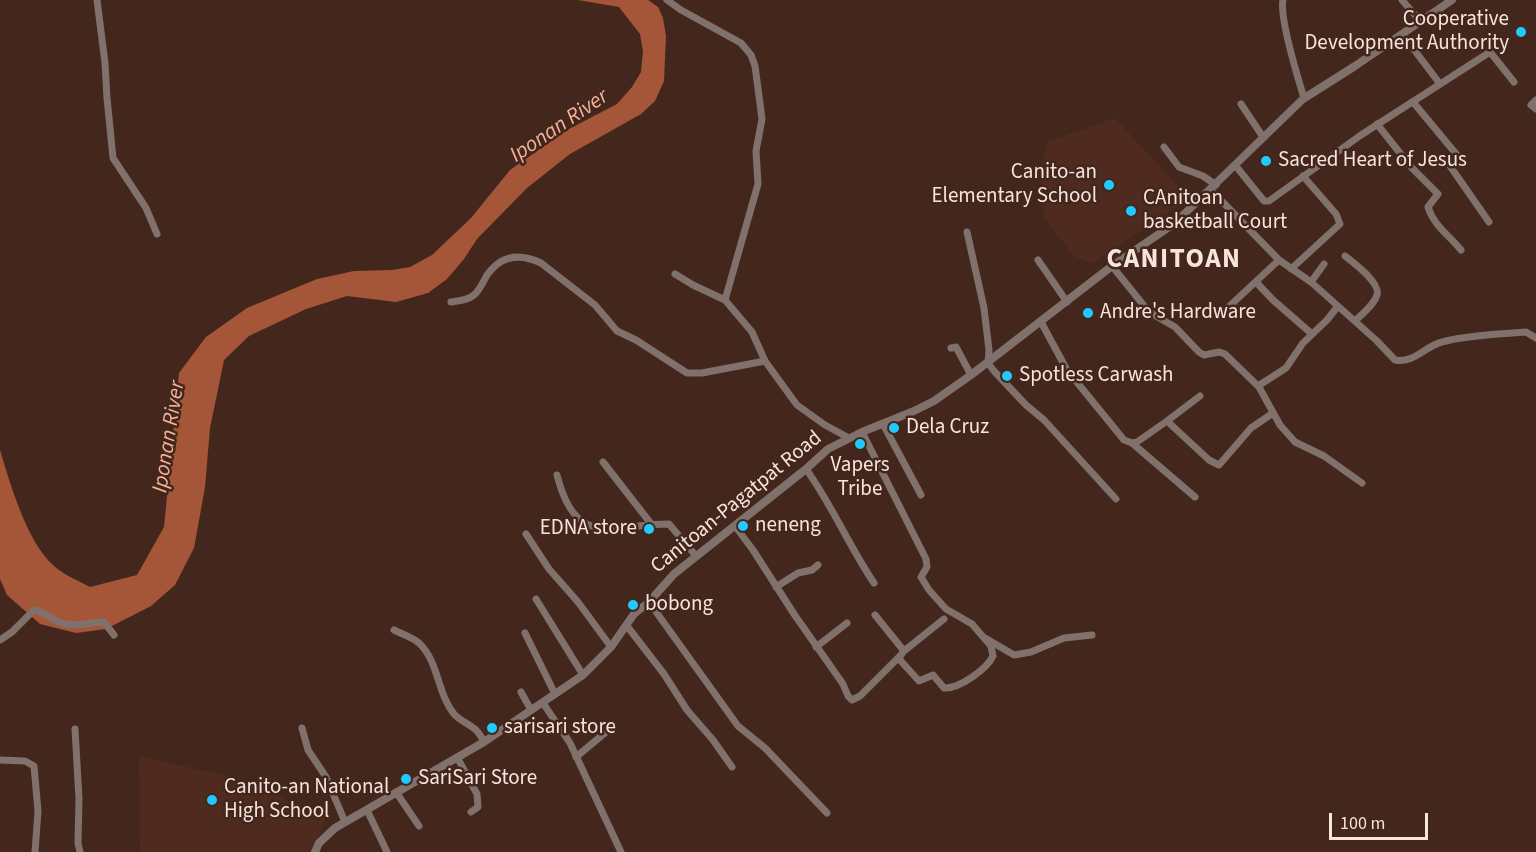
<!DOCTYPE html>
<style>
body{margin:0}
#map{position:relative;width:1536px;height:852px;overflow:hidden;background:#43271d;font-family:"Source Sans 3",sans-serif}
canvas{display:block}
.scale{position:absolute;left:1329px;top:813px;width:99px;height:27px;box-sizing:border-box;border:3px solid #f7e4dd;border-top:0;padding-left:8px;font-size:18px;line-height:21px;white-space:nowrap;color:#f7e4dd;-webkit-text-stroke:4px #43271d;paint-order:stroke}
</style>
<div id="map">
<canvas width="1536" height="852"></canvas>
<div class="scale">100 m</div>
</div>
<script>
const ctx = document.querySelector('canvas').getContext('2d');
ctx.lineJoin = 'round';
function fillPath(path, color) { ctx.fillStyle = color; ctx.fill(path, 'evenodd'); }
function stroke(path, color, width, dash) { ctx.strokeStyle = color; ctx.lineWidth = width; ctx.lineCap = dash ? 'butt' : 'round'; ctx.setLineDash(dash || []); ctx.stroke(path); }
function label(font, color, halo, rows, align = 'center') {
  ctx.font = font + ' "Source Sans 3",sans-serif'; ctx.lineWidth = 5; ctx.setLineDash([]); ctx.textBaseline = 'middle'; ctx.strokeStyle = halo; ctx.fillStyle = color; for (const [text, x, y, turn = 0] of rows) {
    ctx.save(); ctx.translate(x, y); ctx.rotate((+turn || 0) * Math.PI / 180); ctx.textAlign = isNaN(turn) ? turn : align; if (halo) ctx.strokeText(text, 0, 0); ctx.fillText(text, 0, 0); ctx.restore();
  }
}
fillPath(new Path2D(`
 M1115 118 1189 198 1092 263 1075 257 1044 219 1040 173 1047 142Z
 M139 756 245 780 325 819 313 852H140Z`), '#4e2b1e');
fillPath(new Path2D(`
 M578 0H648L658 7 663 18 666 36 664 81 655 101 641 114 570 154 527 188 477 239 464 259 447 279 428 293 396 302 347 296 306 309 249 336 224 360 210 428 205 487 194 548 175 585 151 606 106 629 76 633 40 624 7 595 0 579V450C10 483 27 543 54 566 64 575 79 581 90 587L137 575 164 527 179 373 206 337 247 308 317 279 354 271 392 270 410 267 432 255 471 218 510 170 567 130 617 104 632 87 641 72 643 51 640 34 619 7Z`), '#a65638');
stroke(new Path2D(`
 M97 0 105 63 107 98 113 158 146 208 157 234
 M667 0 681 10 741 43 751 55 755 66 762 119 756 151 758 184 725 300 752 332 765 361 797 405 825 425 849 438
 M1283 0C1279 18 1298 78 1304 98
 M1402 0 1421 22
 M1403 35 1440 84
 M1536 100 1531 105 1536 109
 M1413 102 1457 155V158L1450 166 1489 222
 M1241 104 1263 137
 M1377 124 1411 167 1438 194 1428 207C1434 226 1449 235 1461 250
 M1164 147 1179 167 1203 176 1216 185
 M1235 165 1264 201H1269L1361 135 1490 52 1514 82
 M1211 190 1279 260 1311 282 1377 341 1395 360C1414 364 1425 346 1442 342 1465 335 1501 334 1526 332L1536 338
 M967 232 984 308 989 350 988 363 994 371 1026 405 1044 420 1116 499
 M1345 256C1354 263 1381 283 1377 295 1374 305 1362 314 1355 321
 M1038 260 1067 302
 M1112 266 1149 312 1175 327 1199 352 1204 355 1219 352 1225 354 1259 387 1280 425 1295 442 1324 456 1362 483
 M1291 269 1340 224 1336 214 1303 176
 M675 274 693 285 725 300
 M1256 282 1273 300 1312 334
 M1311 282 1324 264
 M451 302C459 301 468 300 474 295 480 290 483 282 487 275 501 255 520 253 541 263L595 305 617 331 636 340 687 373H702L765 361
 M1220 315 1279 260
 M1041 322 1067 370 1124 440 1132 443 1137 442 1167 421 1209 460 1219 465 1251 428 1273 413
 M951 348 956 347 971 375
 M1258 386 1286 368 1303 343 1327 320 1338 306
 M1167 421 1200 396
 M883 424 921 495
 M862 432 926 559 927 567 921 577 929 590 946 609 972 624 991 646 993 656C987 669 959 689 944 688L933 675 919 681 900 660V656L904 651 875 615
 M1132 443 1195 497
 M603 462 652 525
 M806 469C832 505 849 546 874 583
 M557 475C576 550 611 524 669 524L696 556
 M735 526 753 550 794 614 843 684 848 696 852 700 860 696 899 657
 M526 534 549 569 578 602 611 647
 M776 587 798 573 812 570 818 565
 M536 599 583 675
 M649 602 738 726 765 748 827 813
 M627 626 664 674 687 710 713 740 732 767
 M394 630C402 634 412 637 419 643 439 662 437 693 454 714 460 721 470 724 476 730 479 733 482 738 484 742
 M525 633 555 694
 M985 638 1014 655 1031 652 1064 638 1092 635
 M0 640 12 632 34 610C45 611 53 622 65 624 78 627 91 622 104 622L114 635
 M816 647 847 623
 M904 651 944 619
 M521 692 531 710
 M543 703 570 743 621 852
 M302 728 308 750 326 777 345 822
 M75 729 79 799 78 843 80 852
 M457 757 477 794 478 807 471 812
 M576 757 612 727
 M0 760 25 761 34 766 38 811 35 852
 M396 792 419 826
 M367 810 387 852`), '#80716c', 7);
stroke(new Path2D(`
 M315 852 319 843 335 828 484 742 583 675 611 647 634 614 649 602 674 574 806 469 828 449 862 432 914 411 934 401 971 375 1112 266 1175 223 1303 99 1355 66 1452 0`), '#80716c', 8);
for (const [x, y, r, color] of [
 [1521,32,6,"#22c9fe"],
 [1266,161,6,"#22c9fe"],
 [1109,185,6,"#22c9fe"],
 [1131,211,6,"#22c9fe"],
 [1088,313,6,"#22c9fe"],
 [1007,376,6,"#22c9fe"],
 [894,428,6,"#22c9fe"],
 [860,444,6,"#22c9fe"],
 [743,526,6,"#22c9fe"],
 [649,529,6,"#22c9fe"],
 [633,605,6,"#22c9fe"],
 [492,728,6,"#22c9fe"],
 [406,779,6,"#22c9fe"],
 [212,800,6,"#22c9fe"]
]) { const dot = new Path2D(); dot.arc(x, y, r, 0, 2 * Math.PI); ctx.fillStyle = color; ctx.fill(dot); stroke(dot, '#43271d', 2); }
label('21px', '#f7e4dd', '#43271d', [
 ["Cooperative",1509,20,"right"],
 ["Development Authority",1509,44,"right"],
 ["Sacred Heart of Jesus",1278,161],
 ["Canito-an",1097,173,"right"],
 ["Elementary School",1097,197,"right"],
 ["CAnitoan",1143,199],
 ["basketball Court",1143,223],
 ["Andre's Hardware",1100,313],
 ["Spotless Carwash",1019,376],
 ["Dela Cruz",906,428],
 ["Vapers",860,466,"center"],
 ["Tribe",860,490,"center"],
 ["neneng",755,526],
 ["EDNA store",637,529,"right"],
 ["bobong",645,605],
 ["sarisari store",504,728],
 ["SariSari Store",418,779],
 ["Canito-an National",224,788],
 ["High School",224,812]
], 'left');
label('21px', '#f7e4dd', '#43271d', [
 ["Canitoan-Pagatpat Road",737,503,-39]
]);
label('italic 22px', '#f5b299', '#43271d', [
 ["Iponan River",560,127,-34],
 ["Iponan River",170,437,-81]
]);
ctx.letterSpacing = '1.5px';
label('bold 27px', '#f7e4dd', '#43271d', [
 ["CANITOAN",1174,261]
]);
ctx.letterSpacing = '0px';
</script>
